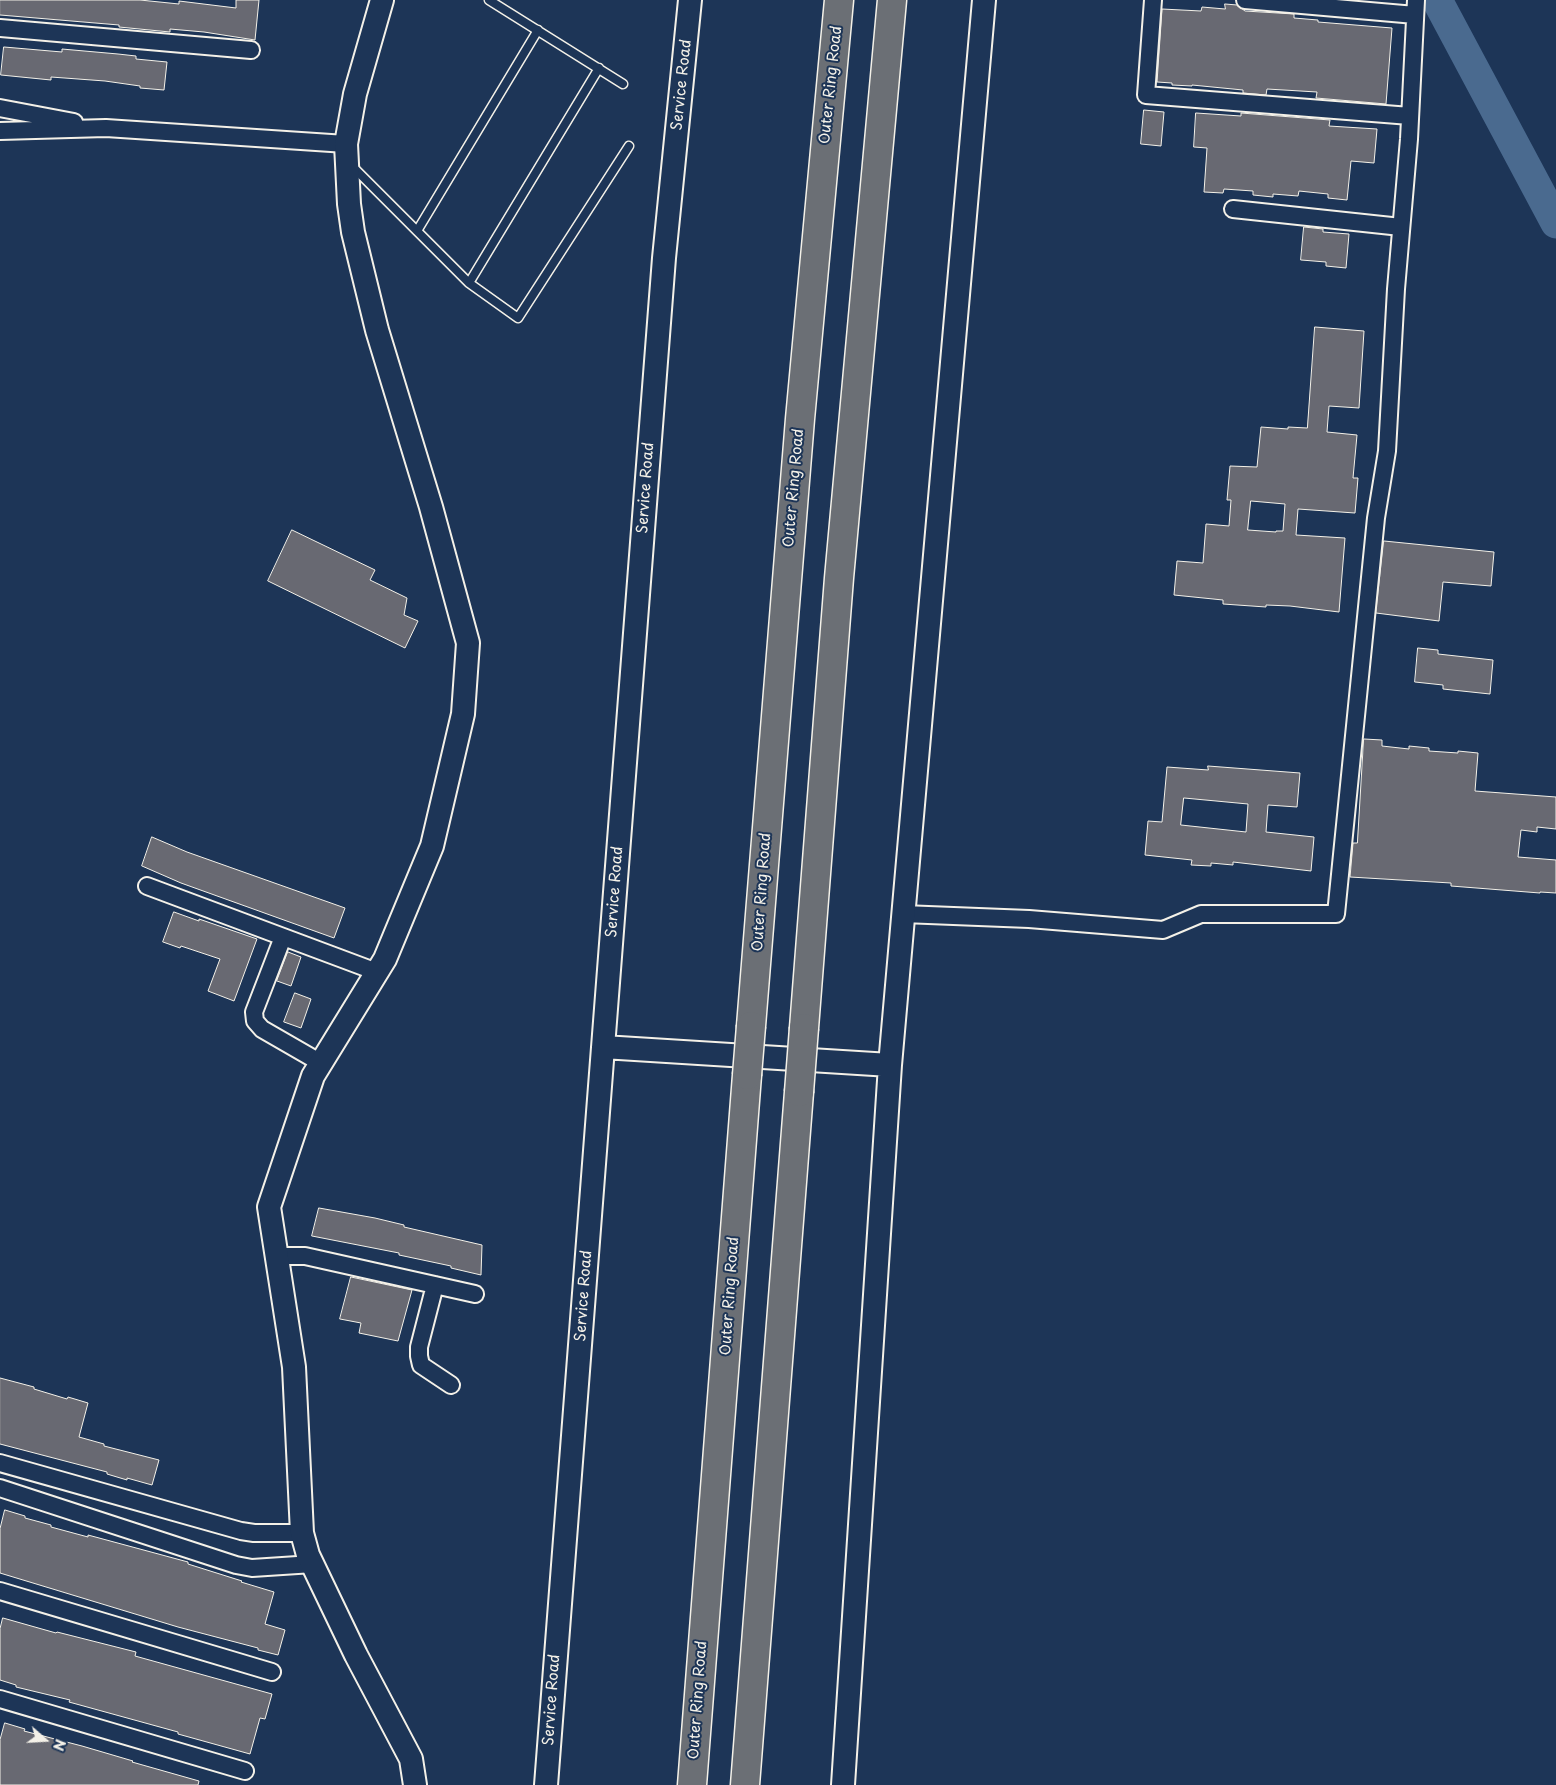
<!DOCTYPE html>
<style>
body{margin:0}
#map{position:relative;width:1556px;height:1785px;overflow:hidden;background:#1d3557;font-family:"Playpen Sans",sans-serif}
canvas{display:block}
.north{position:absolute;left:20px;top:1715px;width:50px;height:50px;-webkit-text-stroke:4px #1d3557;paint-order:stroke;rotate:109deg;font-size:14px;font-weight:700;line-height:20px;text-align:center;color:#f4f1e8}
.north::after{content:'';display:block;margin:auto;width:18px;height:22px;background:#f4f1e8;clip-path:polygon(50% 0,100% 100%,50% 72%,0 100%)}
</style>
<div id="map">
<canvas width="1556" height="1785"></canvas>
<div class="north">N</div>
</div>
<script>
const ctx = document.querySelector('canvas').getContext('2d');
ctx.lineJoin = 'round';
function stroke(path, color, width, dash) { ctx.strokeStyle = color; ctx.lineWidth = width; ctx.lineCap = dash ? 'butt' : 'round'; ctx.setLineDash(dash || []); ctx.stroke(path); }
function fillPath(path, color) { ctx.fillStyle = color; ctx.fill(path, 'evenodd'); }
function label(font, color, halo, rows, align = 'center') {
  ctx.font = font + ' "Playpen Sans",sans-serif'; ctx.lineWidth = 4; ctx.setLineDash([]); ctx.textBaseline = 'middle'; ctx.strokeStyle = halo; ctx.fillStyle = color; for (const [text, x, y, turn = 0] of rows) {
    ctx.save(); ctx.translate(x, y); ctx.rotate((+turn || 0) * Math.PI / 180); ctx.textAlign = isNaN(turn) ? turn : align; if (halo) ctx.strokeText(text, 0, 0); ctx.fillText(text, 0, 0); ctx.restore();
  }
}
stroke(new Path2D(`
 M1437 0 1556 223`), '#4a6a8f', 31);
const building = new Path2D(`
 M0 0H140L179 4V1L236 8V0H259L255 40 204 32 170 29V32L119 27V25L0 15Z
 M1225 4 1237 5 1245 11 1294 14V18L1318 20V22L1392 28 1386 104 1316 98 1317 92 1267 89 1266 95 1243 93V90L1192 85V86L1172 85V83L1157 82 1162 9 1201 11 1202 7 1225 9Z
 M4 47 62 52V49L118 54 136 56V59L167 62 164 90 140 88V86L105 81 51 77V80L1 75Z
 M1144 110 1164 112 1161 146 1141 144Z
 M1196 113 1241 116V113L1330 120 1329 126 1377 129 1374 163 1351 161 1347 200 1328 198V194L1299 191 1298 196 1273 194V197L1253 195V191L1224 189 1223 193 1204 192 1207 148 1194 147Z
 M1304 227 1323 229V232L1349 234 1346 268 1326 266V262L1301 260Z
 M1315 327 1364 331 1359 408 1329 406 1327 432 1357 435 1353 478H1358L1355 513 1298 509 1296 535 1345 538 1339 612 1290 606 1266 605V607L1223 604V600L1174 595 1177 561 1203 563 1206 524 1229 526 1231 500H1227L1230 466 1257 467 1261 427 1288 429V427L1307 428ZM1251 501 1285 504 1283 531H1276V532L1248 530Z
 M292 530 375 570 370 580 407 598 404 615 418 621 405 648 268 581Z
 M1384 541 1494 552 1491 586 1443 582 1439 621 1376 613Z
 M1418 648 1438 650V654L1493 660 1490 694 1443 689V685L1415 682Z
 M1364 739 1382 740V746L1409 749V746L1429 748V751L1458 753V751L1478 753 1475 791 1556 797V829L1537 827V832L1521 830 1518 857 1556 860V893L1540 892V893L1451 886V883L1350 877 1353 843H1357Z
 M1208 766 1300 773 1297 807 1268 805 1266 832 1314 837 1311 871 1233 862V865L1211 863V866L1191 865 1192 860 1145 855 1148 821 1162 822 1167 767 1208 770ZM1184 798 1248 804 1246 832 1181 825Z
 M152 837 187 852 345 908 334 938 181 883 142 866Z
 M174 912 199 921V919L257 939 234 1001 208 991 220 959 181 946 180 948 163 942Z
 M288 952 301 957 291 986 277 981Z
 M295 993 311 999 301 1028 284 1022Z
 M319 1208 375 1218 404 1225V1227L482 1245 481 1275 451 1268V1266L399 1255V1253L312 1236Z
 M351 1277 412 1290 398 1341 359 1333 361 1323 340 1319Z
 M0 1378 34 1387V1389L67 1399 68 1397 88 1403 79 1437 104 1444V1446L159 1460 152 1485 127 1478V1480L107 1474V1472L0 1444Z
 M5 1510 25 1516V1518L51 1525V1527L88 1537V1535L188 1562V1564L242 1581 241 1582 274 1592 265 1624 285 1630 278 1655 258 1650V1648L178 1627 0 1573V1529Z
 M3 1618 56 1633 57 1632 136 1652 135 1656 272 1694 265 1719 260 1718 250 1754 178 1734V1732L69 1702 70 1700 16 1687V1685L0 1680V1629Z
 M5 1723 25 1729 24 1731 82 1746 133 1761 132 1762 199 1781 198 1785H0V1740Z`);
fillPath(building, '#686972');
stroke(building, '#f4f1e8', 1);
const lane = new Path2D(`
 M489 0 623 84
 M352 166 469 283 518 318 629 146
 M417 231 538 30
 M469 283 599 68`);
const street = new Path2D(`
 M1153 0 1146 95 1410 116
 M1245 0 1415 15
 M0 28 251 50
 M0 108 74 122
 M0 131 106 128 346 144
 M1233 209 1401 227
 M147 886 377 972
 M903 914 1029 919 1163 930 1201 914H1336L1376 518 1387 451 1396 289 1409 139 1416 0
 M283 937 254 1012 255 1021 262 1029 321 1063
 M277 1256H305L475 1294
 M435 1285 419 1347V1356L421 1365 451 1385
 M0 1463 241 1531 254 1533H302
 M0 1488 236 1565 252 1568 313 1564
 M0 1591 272 1672
 M0 1699 245 1771`);
const secondary = new Path2D(`
 M382 0 355 94 346 144 349 204 353 232 377 330 431 507 468 643 463 714 432 846 385 959 313 1076 269 1207 294 1367 302 1533 308 1555 356 1655 411 1759 415 1785
 M603 1047 890 1065
 M546 1785 664 258 690 0
 M843 1785 890 1065 984 0`);
const highway = new Path2D(`
 M751 1026 800 419 839 0
 M804 1028 839 578 892 0
 M692 1785 747 1075
 M745 1785 799 1092`);
stroke(lane, '#f4f1e8', 11);
stroke(street, '#f4f1e8', 20);
stroke(secondary, '#f4f1e8', 26);
stroke(highway, '#f4f1e8', 31);
stroke(lane, '#1d3557', 8);
stroke(street, '#1d3557', 16);
stroke(secondary, '#1d3557', 22);
stroke(highway, '#6b6f75', 28);
const highwayBridge = new Path2D(`
 M747 1075 751 1026
 M799 1092 804 1028`);
stroke(highwayBridge, '#f4f1e8', 31, []);
stroke(highwayBridge, '#6b6f75', 28);
label('15px', '#f4f1e8', '#1d3557', [
 ["Service Road",682,85,-84],
 ["Outer Ring Road",831,85,-84],
 ["Service Road",646,488,-86],
 ["Outer Ring Road",794,488,-85],
 ["Service Road",615,892,-86],
 ["Outer Ring Road",762,892,-86],
 ["Service Road",584,1296,-86],
 ["Outer Ring Road",730,1296,-86],
 ["Service Road",552,1700,-86],
 ["Outer Ring Road",698,1700,-86]
]);
</script>
